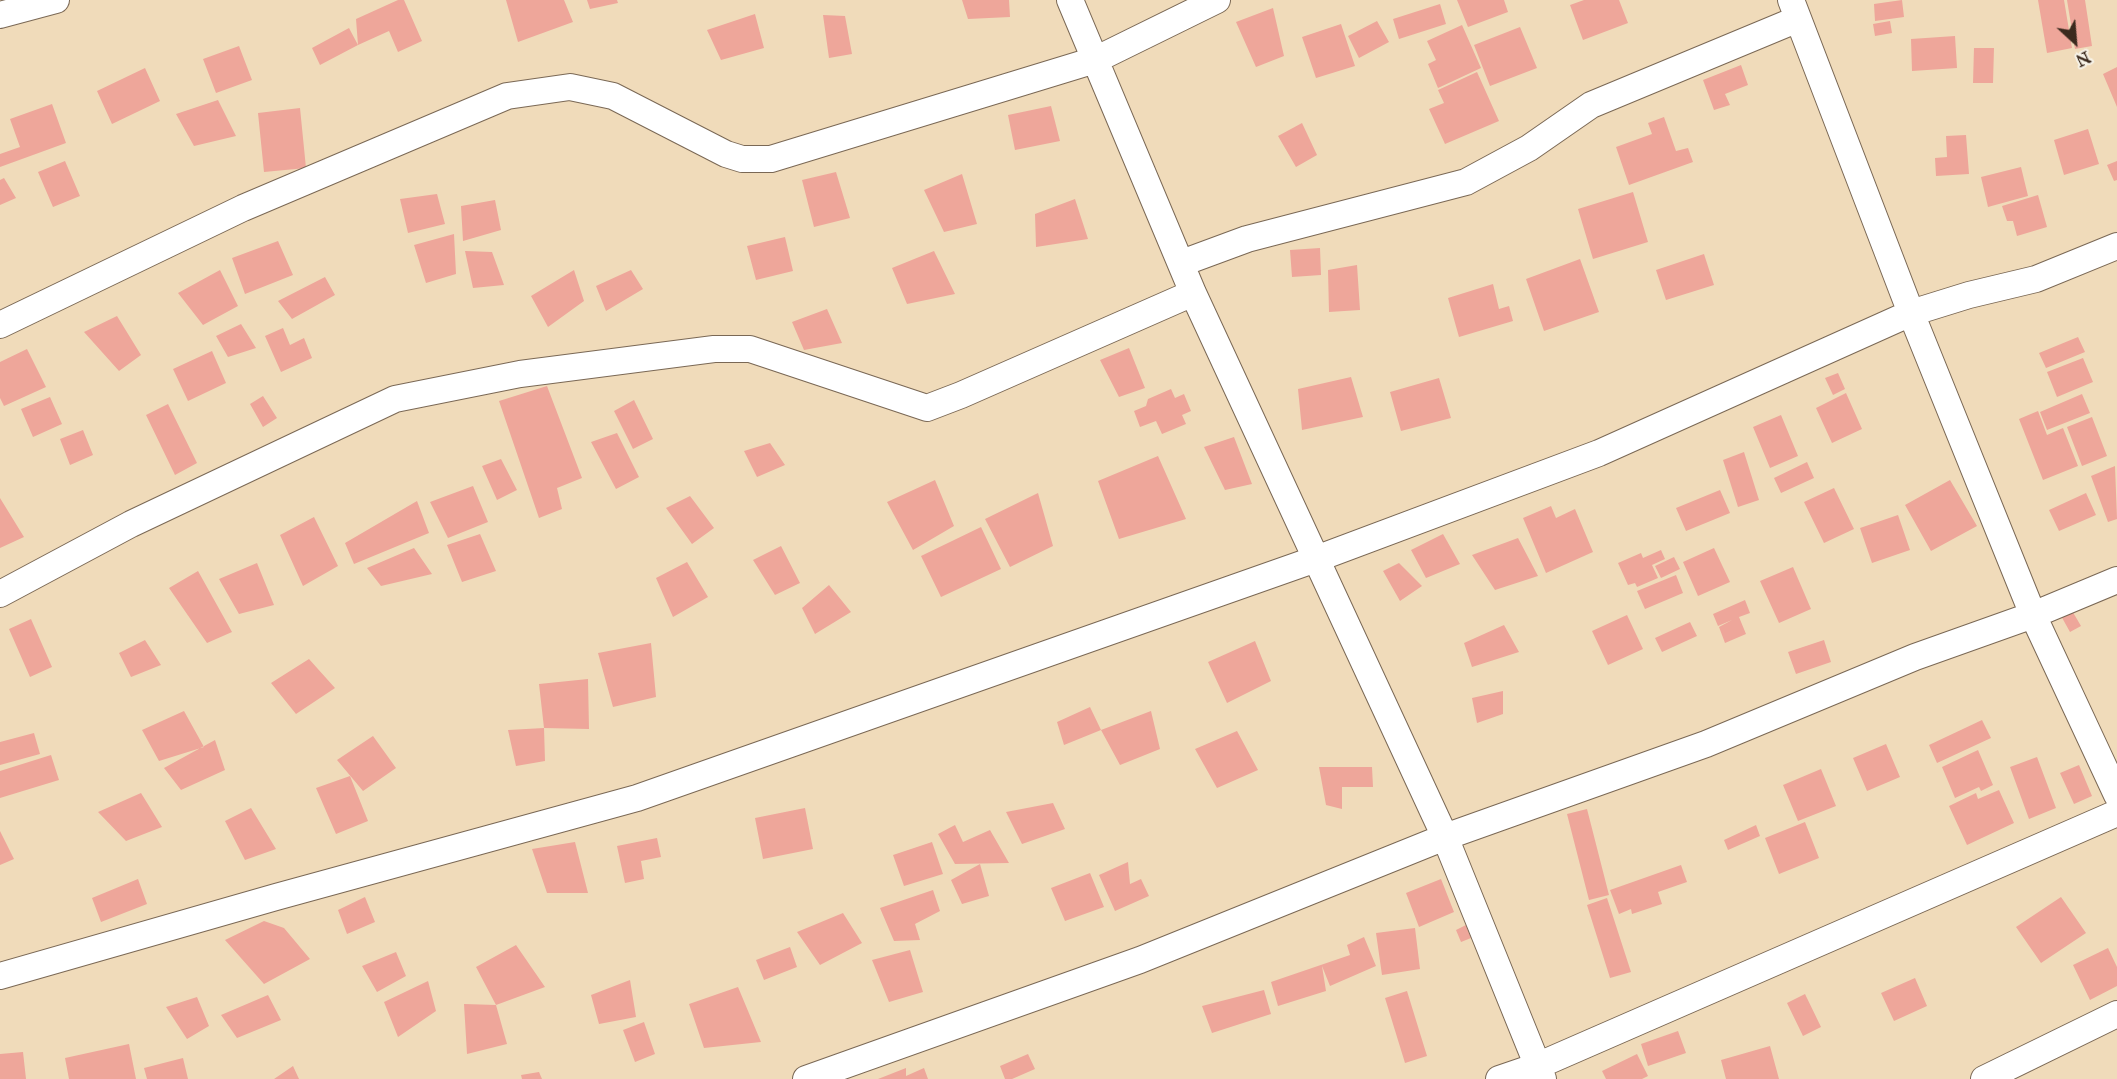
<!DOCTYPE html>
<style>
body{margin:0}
#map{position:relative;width:2117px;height:1079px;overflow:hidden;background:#f0dbba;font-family:"IM FELL Great Primer",serif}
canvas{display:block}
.north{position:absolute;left:2045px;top:12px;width:60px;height:60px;-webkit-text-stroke:4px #f7f3e8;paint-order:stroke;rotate:154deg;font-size:16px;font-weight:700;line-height:24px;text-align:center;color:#3b2a1e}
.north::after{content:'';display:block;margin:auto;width:21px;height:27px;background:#3b2a1e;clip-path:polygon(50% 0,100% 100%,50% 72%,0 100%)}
</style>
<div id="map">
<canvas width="2117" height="1079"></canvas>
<div class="north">N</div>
</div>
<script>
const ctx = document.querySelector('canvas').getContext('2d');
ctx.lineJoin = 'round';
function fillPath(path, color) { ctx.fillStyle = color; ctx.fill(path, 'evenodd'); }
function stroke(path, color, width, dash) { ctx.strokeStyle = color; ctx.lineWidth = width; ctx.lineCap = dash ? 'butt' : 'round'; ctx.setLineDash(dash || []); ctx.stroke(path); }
fillPath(new Path2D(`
 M398 0H404L422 41 398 52 389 31 358 45 356 19Z
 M506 0H564L573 22 518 42Z
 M587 0H617L618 3 590 9Z
 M962 0H1009L1010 17 968 19Z
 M1457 0H1504L1508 12 1468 27Z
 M1584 0H1619L1628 23 1583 40 1570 5Z
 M1902 0 1904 17 1875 21 1874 4Z
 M2038 0H2064L2072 48 2047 53Z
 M2067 0H2085L2092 46 2075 49Z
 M1440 4 1446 24 1399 39 1393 19Z
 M1273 8 1284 56 1256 67 1236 22Z
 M755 14 764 48 721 60 707 30Z
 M823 15 845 16 852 54 829 58Z
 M1377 21 1389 42 1359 58 1348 36Z
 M1890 21 1892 33 1875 36 1873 24Z
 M1341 24 1355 66 1316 78 1302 37Z
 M1462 25 1481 68 1438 88 1428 64 1436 60 1427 41Z
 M1520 27 1537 68 1490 86 1474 45Z
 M349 28 358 45 320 65 312 48Z
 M1955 36 1957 68 1912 71 1911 39Z
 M239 46 252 80 216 93 203 59Z
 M1974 48H1994L1993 83H1973Z
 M1741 65 1748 85 1725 94 1730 105 1714 110 1703 80Z
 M2117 67V107L2103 74Z
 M145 68 160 101 112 124 97 91Z
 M1477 72 1499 121 1445 144 1429 109 1444 103 1438 90Z
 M218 100 236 136 194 146 176 114Z
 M52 104 66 143 0 167V154L20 147 10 119Z
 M1051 106 1060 141 1015 150 1008 115Z
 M300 108 306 168 264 172 258 113Z
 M1664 117 1676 151 1688 148 1693 162 1629 185 1616 147 1652 134 1648 123Z
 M1302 123 1317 155 1296 167 1278 136Z
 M2088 129 2099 164 2064 175 2054 140Z
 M1966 135 1969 174 1936 176 1935 158 1947 157 1946 136Z
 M65 161 80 196 53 207 38 172Z
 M2117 161V180L2114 181 2107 165Z
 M2021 167 2028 196 1988 207 1981 177Z
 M836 172 850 218 814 227 802 180Z
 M962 174 977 224 944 232 924 190Z
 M4 178 16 198 0 205V180Z
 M1633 192 1648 242 1593 259 1578 209Z
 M437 194 445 224 408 233 400 199Z
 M2038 195 2047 227 2017 236 2013 221H2007L2002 206Z
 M1075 199 1088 239 1036 247 1035 214Z
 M495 200 501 230 463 241 461 206Z
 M454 234 456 274 426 283 414 245Z
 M785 237 793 271 756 280 747 246Z
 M278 241 293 275 245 294 232 258Z
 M1320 248 1321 275 1292 277 1290 250Z
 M465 251 492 252 504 285 473 288Z
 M934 251 955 294 907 304 892 268Z
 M1704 254 1714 285 1666 300 1656 270Z
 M1580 259 1599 312 1544 331 1526 279Z
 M1357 265 1360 310 1329 312 1328 270Z
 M220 270 238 306 203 325 178 293Z
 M574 270 584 301 548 327 531 296Z
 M631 270 643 289 606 311 596 286Z
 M325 277 335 295 292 319 278 301Z
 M1493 284 1499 309 1509 306 1513 321 1459 337 1448 298Z
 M827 309 842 343 804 350 792 322Z
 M117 316 141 355 119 371 84 332Z
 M241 324 256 348 228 357 216 336Z
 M283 328 290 345 304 338 312 358 281 372 265 336Z
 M2078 337 2085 352 2046 368 2039 353Z
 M1129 348 1145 388 1119 397 1100 360Z
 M27 349 46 387 4 406 0 398V362Z
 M212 351 226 383 188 401 173 369Z
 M2083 358 2093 382 2057 397 2047 372Z
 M1838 373 1845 389 1833 395 1825 378Z
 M1351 377 1363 417 1302 430 1298 389Z
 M1439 378 1451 418 1401 431 1390 392Z
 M547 386 582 478 557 488 562 509 539 518 499 401Z
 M1171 389 1175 398 1184 394 1191 411 1182 415 1186 424 1162 434 1156 421 1140 427 1134 411 1146 406 1148 399Z
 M1846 393 1862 429 1832 443 1816 408Z
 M2082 394 2090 413 2047 430 2040 412Z
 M263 396 277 418 263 427 250 404Z
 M50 397 62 424 33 437 21 409Z
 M634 400 653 439 633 449 614 411Z
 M168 404 197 463 175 475 146 415Z
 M2038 411 2047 435 2063 428 2078 466 2043 480 2019 419Z
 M1781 415 1798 456 1770 468 1753 427Z
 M2092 417 2107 456 2082 466 2067 427Z
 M83 430 93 455 70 465 60 439Z
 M617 433 639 477 616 489 591 442Z
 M1234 437 1252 484 1225 490 1204 447Z
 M770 443 785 465 757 477 744 451Z
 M1744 452 1759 500 1738 507 1723 460Z
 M1158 456 1186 519 1119 539 1098 481Z
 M501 459 517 490 497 500 482 466Z
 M1807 462 1814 478 1781 493 1774 478Z
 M2115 466 2117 519 2108 522 2091 476Z
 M935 480 954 526 913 550 887 502Z
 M1950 480 1977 526 1931 551 1905 505Z
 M473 486 488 522 448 538 430 502Z
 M1834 488 1854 529 1824 543 1804 502Z
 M1720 490 1730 513 1686 531 1676 508Z
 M1038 493 1053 546 1010 567 985 519Z
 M2086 493 2096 515 2059 531 2049 510Z
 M690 496 714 528 692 544 666 508Z
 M0 498 24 537 0 548Z
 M417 501 429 533 354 564 345 543Z
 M1551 506 1556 518 1575 509 1593 552 1546 573 1523 518Z
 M1898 515 1910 550 1872 563 1860 528Z
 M314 517 338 566 303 586 280 535Z
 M981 527 1001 569 941 597 921 556Z
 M480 534 496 571 462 582 447 545Z
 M1443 534 1460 564 1426 578 1411 550Z
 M1518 538 1538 576 1495 590 1472 555Z
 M781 546 800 583 775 595 753 560Z
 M414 548 432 574 381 586 367 568Z
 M1714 548 1730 582 1698 596 1683 562Z
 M1661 550 1665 559 1652 565 1658 578 1637 587 1635 583 1628 585 1618 563 1641 553 1643 558Z
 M1674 557 1680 569 1661 578 1655 566Z
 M687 562 708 597 673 617 656 578Z
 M257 563 274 605 239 614 219 579Z
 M1399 563 1422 586 1400 601 1383 571Z
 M1793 567 1811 609 1779 623 1760 581Z
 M198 571 232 632 207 643 169 588Z
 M1676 575 1683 593 1645 609 1637 591Z
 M829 585 851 612 815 634 802 608Z
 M1745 600 1750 613 1739 617 1746 634 1725 643 1719 627 1732 620 1718 626 1713 614Z
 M2071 609 2081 626 2070 632 2060 614Z
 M1627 615 1643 649 1608 665 1592 631Z
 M31 619 52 667 30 677 9 629Z
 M1690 622 1697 636 1662 652 1655 638Z
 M1504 625 1519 652 1472 667 1464 643Z
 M145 640 161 665 131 677 119 653Z
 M1824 640 1831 662 1796 674 1788 652Z
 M1255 641 1271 681 1227 703 1208 662Z
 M651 643 656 697 613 707 598 653Z
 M309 659 335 688 296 714 271 683Z
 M588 679 589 729 544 728 539 684Z
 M1503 691V714L1477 723 1472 698Z
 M1090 707 1101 730 1064 745 1057 722Z
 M184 711 204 747 159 761 142 730Z
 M1151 711 1160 749 1120 765 1101 730Z
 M1982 720 1991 738 1937 763 1929 745Z
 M544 728 545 761 516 766 508 730Z
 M1237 731 1258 770 1217 788 1195 749Z
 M34 733 40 754 0 765V742Z
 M373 736 396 768 363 791 337 760Z
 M215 740 225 770 181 790 164 768Z
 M1886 744 1900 777 1867 791 1853 758Z
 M1978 750 1993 785 1981 791 1979 787 1955 798 1942 767Z
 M51 755 59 780 0 798V771Z
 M2037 757 2056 808 2029 819 2010 767Z
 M2079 765 2092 796 2074 804 2060 773Z
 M1319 767H1372L1373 787H1342V809L1326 805Z
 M1821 769 1836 806 1798 821 1783 785Z
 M350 776 368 821 336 834 316 788Z
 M1999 790 2014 823 1967 845 1949 806 1976 793 1978 799Z
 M141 793 162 827 126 841 98 812Z
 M1053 803 1065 829 1022 844 1006 812Z
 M251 808 276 849 245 860 225 821Z
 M805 808 813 849 763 859 755 818Z
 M1587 809 1609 895 1589 900 1567 814Z
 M1805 822 1819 858 1779 874 1765 838Z
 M955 825 963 842 990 830 1009 863 955 864 938 834Z
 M1756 825 1760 836 1728 850 1724 840Z
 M0 831 14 859 0 865Z
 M657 838 661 857 641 861 644 879 625 883 617 846Z
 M575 842 588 893H547L532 849Z
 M932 842 943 874 904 886 893 855Z
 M1128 862 1130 884 1141 879 1149 896 1115 911 1099 875Z
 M980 864 989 896 962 904 951 880Z
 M1681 865 1687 882 1658 892 1662 904 1632 914 1631 909 1619 914 1610 890Z
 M1090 873 1104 907 1065 921 1051 888Z
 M138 879 147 904 101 922 92 898Z
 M1441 879 1454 912 1419 927 1406 893Z
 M933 890 940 911 915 924 920 940 894 941 880 908Z
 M365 897 375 922 347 934 338 910Z
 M2061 897 2086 933 2041 963 2016 927Z
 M1607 898 1631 972 1610 978 1587 905Z
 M843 913 862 943 820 965 797 932Z
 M264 921 284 928 310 959 264 984 225 940Z
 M1466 925 1471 938 1461 942 1456 930Z
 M1415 928 1420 969 1382 975 1376 933Z
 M1364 937 1376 966 1330 986 1322 966 1326 991 1278 1006 1271 982 1350 955 1347 945Z
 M516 945 545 987 496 1005 476 967Z
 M790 947 797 967 764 980 756 960Z
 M2108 948 2117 967V986L2090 1000 2073 965Z
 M910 950 923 992 889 1002 872 960Z
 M396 952 406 976 377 992 362 966Z
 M1915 978 1927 1006 1894 1021 1881 993Z
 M630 980 636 1017 599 1024 591 995Z
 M428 981 436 1011 398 1037 384 1002Z
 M738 987 761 1042 704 1048 689 1004Z
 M1264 990 1271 1014 1212 1033 1202 1006Z
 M1407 991 1427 1056 1405 1063 1385 998Z
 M1805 994 1821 1027 1803 1036 1787 1003Z
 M268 995 281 1020 237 1038 221 1015Z
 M197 997 209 1026 187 1039 166 1007Z
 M464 1004 496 1005 507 1044 467 1054Z
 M644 1022 655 1054 635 1062 623 1030Z
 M1678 1031 1686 1053 1648 1066 1641 1044Z
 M129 1044 136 1079H69L65 1058Z
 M1770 1046 1779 1079H1726L1721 1060Z
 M23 1052 26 1079H0V1054Z
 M1028 1054 1035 1069 1012 1079H1005L1000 1066Z
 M1637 1054 1648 1076 1642 1079H1606L1602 1071Z
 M183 1058 188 1079H147L144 1068Z
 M293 1066 299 1079H274Z
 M906 1068V1076L924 1068 928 1079H878Z
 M539 1072 542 1079H522L521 1075Z`), '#eea69a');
const minor = new Path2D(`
 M1070 0 1193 293 1445 837 1543 1079
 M1791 0 1911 313 2033 615 2117 795
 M0 15 56 0
 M1182 263 1247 239 1466 182 1529 148 1591 105 1798 19
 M0 325 243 208 507 96 570 87 613 96 726 154 742 159H771L1095 60 1217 0
 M0 594 131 524 395 399 520 374 714 349H750L927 408 961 395 1193 293
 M0 976 276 897 637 798 1316 559 1599 453 1911 313 1969 295 2036 279 2117 246
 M806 1079 1140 960 1445 837 1706 744 1915 657 2033 615 2117 580
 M1499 1079 1537 1066 2117 813
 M1984 1079 2117 1014`);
stroke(minor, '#7a6855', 28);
stroke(minor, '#fff', 26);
</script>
